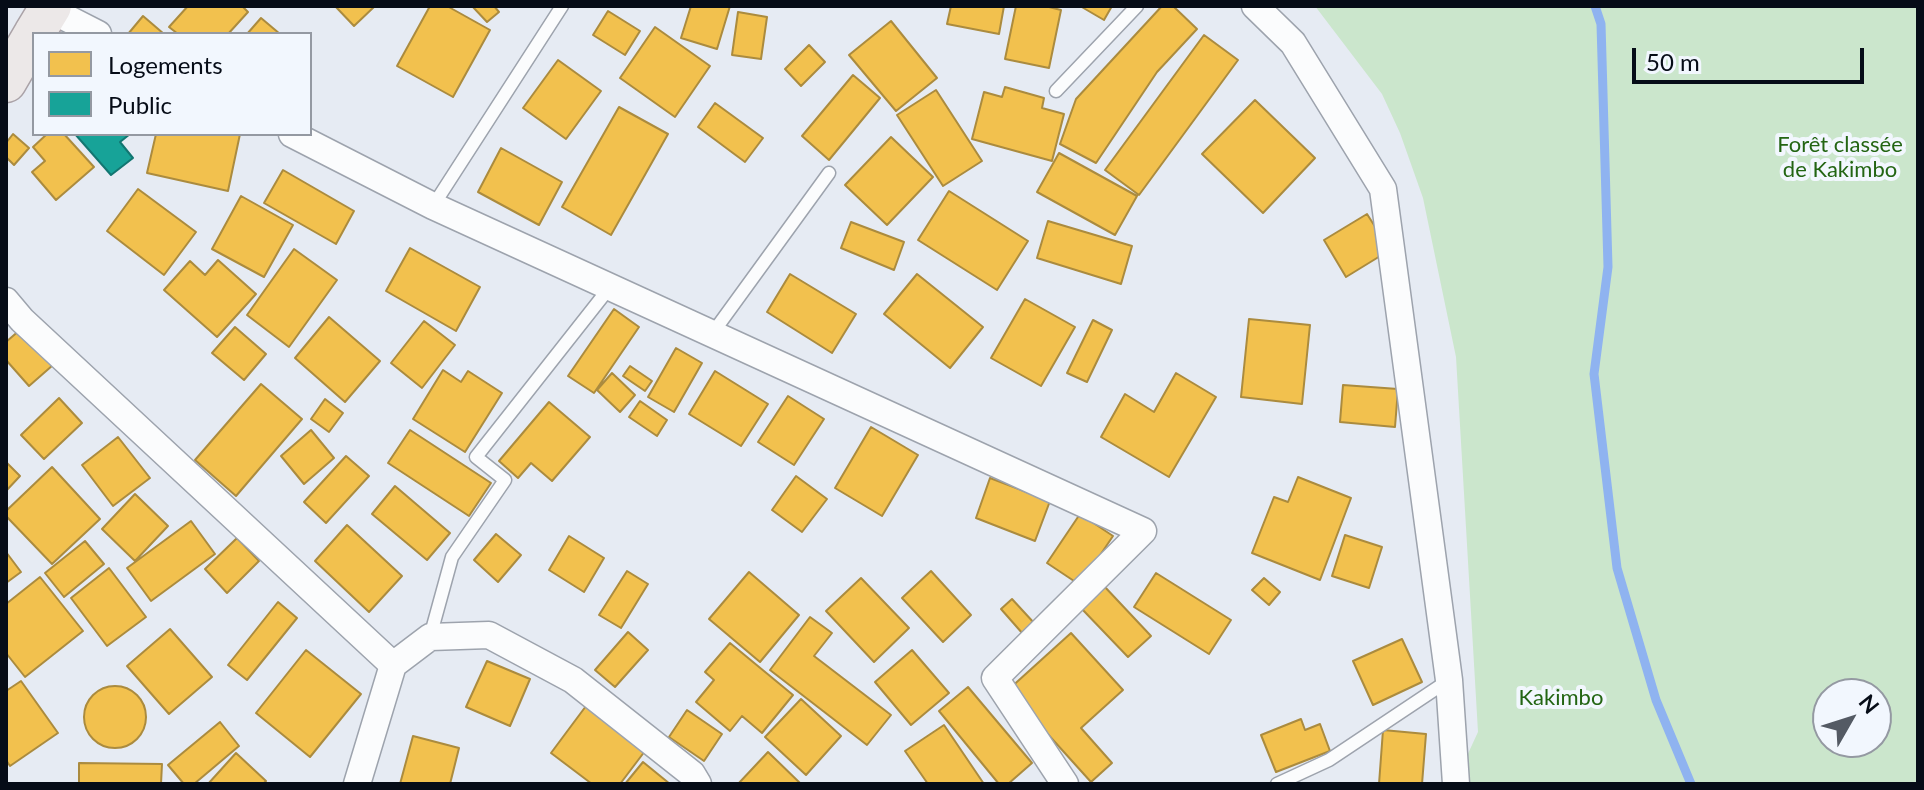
<!DOCTYPE html>
<meta charset="utf-8">
<style>
body{margin:0}
#map{position:relative;width:1924px;height:790px;overflow:hidden;background:#e6ebf3;font-family:Lato,sans-serif}
canvas{display:block}
.frame{position:absolute;inset:0;border:8px solid #060c17;pointer-events:none}
.legend{position:absolute;left:32px;top:32px;width:280px;height:104px;box-sizing:border-box;background:#f2f7fe;border:2px solid #9499a2;margin:0;padding:10px 14px;list-style:none;font-size:24px;color:#060c17}
.legend li{display:flex;align-items:center;gap:16px;height:40px}
.legend b{width:40px;border:2px solid #9499a2}
.north{position:absolute;left:1812px;top:678px;width:80px;height:80px;box-sizing:border-box;background:#f2f7fe;border:2px solid #9499a2;border-radius:50%;rotate:51deg;font-size:22px;font-weight:700;line-height:32px;text-align:center;color:#060c17}
.north::after{content:'';display:block;margin:auto;width:28px;height:36px;background:#545a64;clip-path:polygon(50% 0,100% 100%,50% 72%,0 100%)}
.scale{position:absolute;left:1632px;top:48px;width:232px;height:36px;box-sizing:border-box;border:4px solid #060c17;border-top:0;padding-left:10px;font-size:24px;line-height:28px;white-space:nowrap;color:#060c17;-webkit-text-stroke:6px #f2f7fe;paint-order:stroke}
</style>
<div id="map">
<canvas width="1924" height="790"></canvas>
<div class="frame"></div>
<ul class="legend">
<li><b style="height:22px;background:#f2c14e"></b>Logements</li>
<li><b style="height:22px;background:#17a398"></b>Public</li>
</ul>
<div class="north">N</div>
<div class="scale">50 m</div>
</div>
<script>
const ctx = document.querySelector('canvas').getContext('2d');
ctx.lineJoin = 'round';
function fillPath(path, color) { ctx.fillStyle = color; ctx.fill(path, 'evenodd'); }
function stroke(path, color, width, dash) { ctx.strokeStyle = color; ctx.lineWidth = width; ctx.lineCap = dash ? 'butt' : 'round'; ctx.setLineDash(dash || []); ctx.stroke(path); }
function label(font, color, halo, rows, align = 'center') {
  ctx.font = font + ' Lato,sans-serif'; ctx.lineWidth = 8; ctx.setLineDash([]); ctx.textBaseline = 'middle'; ctx.strokeStyle = halo; ctx.fillStyle = color; for (const [text, x, y, turn = 0] of rows) {
    ctx.save(); ctx.translate(x, y); ctx.rotate((+turn || 0) * Math.PI / 180); ctx.textAlign = isNaN(turn) ? turn : align; if (halo) ctx.strokeText(text, 0, 0); ctx.fillText(text, 0, 0); ctx.restore();
  }
}
fillPath(new Path2D(`
 M1315 6H1918V784H1454L1478 732 1456 357 1423 198 1400 133 1382 94ZM1828 694H1876V742H1828Z`), '#cbe6cc');
const homes = new Path2D(`
 M188 6H242L248 12 228 34H178L169 27Z
 M335 6H375L354 26Z
 M430 6H447L490 30 453 97 397 66Z
 M472 6H494L499 12 487 22Z
 M691 6H730L717 49 681 38Z
 M951 6H1004L999 34 947 24Z
 M1016 6H1045L1061 10 1049 68 1005 59Z
 M1080 6H1112L1104 20Z
 M1162 6H1173L1197 29 1157 72 1096 163 1060 144 1076 99Z
 M608 11 640 31 625 55 593 35Z
 M738 12 767 17 761 59 732 55Z
 M143 16 164 34H128Z
 M261 18 280 34H247Z
 M891 21 937 78 896 111 849 55Z
 M655 27 710 66 675 117 620 78Z
 M1204 35 1238 60 1139 195 1105 170Z
 M809 45 825 62 801 86 785 69Z
 M558 60 601 91 566 139 523 108Z
 M853 75 880 98 829 160 802 136Z
 M1005 87 1044 98 1042 108 1064 114 1052 161 972 139 984 92 1002 97Z
 M936 90 982 161 943 186 897 115Z
 M1255 100 1315 158 1263 213 1202 154Z
 M715 103 763 138 745 162 698 127Z
 M619 107 668 134 611 235 562 207Z
 M13 134 29 148 14 165 6 157V143Z
 M47 134H64L94 167 56 200 32 172 45 161 33 147Z
 M156 134H240L228 191 147 173Z
 M891 137 933 177 887 225 845 185Z
 M501 148 562 182 539 225 478 192Z
 M1059 153 1137 196 1115 235 1037 192Z
 M283 170 354 211 336 244 264 203Z
 M138 189 196 232 164 275 107 231Z
 M949 191 1028 241 997 290 918 240Z
 M241 196 293 225 264 277 212 249Z
 M1367 214 1390 250 1346 277 1324 240Z
 M1048 221 1132 246 1121 284 1037 258Z
 M851 222 904 242 894 270 841 248Z
 M410 248 480 287 456 331 386 291Z
 M294 249 337 280 289 347 247 315Z
 M218 260 256 294 217 337 164 290 190 261 205 275Z
 M790 274 856 314 832 353 767 312Z
 M917 274 983 327 950 368 884 314Z
 M1025 299 1075 327 1041 386 991 358Z
 M614 309 639 327 594 393 568 376Z
 M329 317 380 361 345 402 295 358Z
 M1249 319 1310 325 1302 404 1241 397Z
 M1093 320 1112 330 1087 382 1067 373Z
 M424 321 455 345 422 388 391 363Z
 M235 327 266 354 244 380 212 353Z
 M21 329 53 365 29 386 6 360V342Z
 M676 348 702 363 674 412 648 397Z
 M630 366 652 381 645 391 623 376Z
 M443 370 461 382 468 371 502 393 465 452 413 419Z
 M715 371 768 404 741 446 689 414Z
 M612 373 635 395 620 412 597 390Z
 M1176 373 1216 397 1169 477 1101 437 1125 394 1154 412Z
 M261 384 302 419 236 496 195 460Z
 M1343 385 1398 389 1395 427 1340 422Z
 M788 396 824 419 794 465 758 442Z
 M59 398 82 423 44 459 21 435Z
 M325 399 343 413 329 432 311 419Z
 M640 401 667 420 657 436 629 417Z
 M549 402 590 437 552 481 531 463 518 478 499 461Z
 M871 427 918 455 882 516 835 488Z
 M311 430 334 458 304 484 281 456Z
 M410 430 491 483 469 516 388 463Z
 M118 437 150 478 113 506 82 465Z
 M346 456 369 476 326 523 304 502Z
 M6 462 20 476 6 491Z
 M52 467 100 519 52 564 6 516V511Z
 M796 476 827 499 802 532 772 510Z
 M1298 477 1351 498 1320 580 1252 553 1274 497 1288 502Z
 M990 478 1050 501 1035 541 976 518Z
 M395 486 450 533 427 560 372 514Z
 M135 494 168 526 135 561 102 529Z
 M1080 514 1113 536 1080 585 1047 563Z
 M191 521 215 554 151 601 127 568Z
 M347 525 402 576 369 612 315 561Z
 M496 534 521 555 498 582 474 560Z
 M1345 535 1382 547 1369 588 1332 576Z
 M569 536 604 558 584 592 549 570Z
 M237 538 259 561 227 593 205 569Z
 M85 541 104 564 64 597 45 573Z
 M6 552 21 572 6 583Z
 M109 568 146 617 107 646 71 598Z
 M627 571 648 584 621 628 599 615Z
 M931 571 971 615 943 642 902 598Z
 M749 572 799 615 760 662 709 619Z
 M1156 573 1231 620 1209 654 1134 607Z
 M40 577 83 631 25 677 6 653V604Z
 M861 578 909 628 874 662 826 611Z
 M1264 578 1280 592 1269 605 1252 590Z
 M1104 586 1151 636 1128 657 1081 608Z
 M1012 599 1035 624 1023 634 1001 609Z
 M278 602 297 618 247 680 228 665Z
 M810 617 832 633 814 656 891 715 867 745 770 670Z
 M170 629 212 677 169 714 127 666Z
 M628 632 648 650 615 687 595 670Z
 M1071 633 1123 690 1081 728 1112 763 1091 782 1008 690Z
 M1402 639 1422 682 1373 705 1353 661Z
 M730 643 793 695 762 733 742 716 730 731 696 702 714 680 705 672Z
 M306 650 361 694 310 757 256 713Z
 M912 650 949 693 911 725 875 682Z
 M487 661 530 679 510 726 466 707Z
 M21 681 58 733 10 766 6 760V691Z
 M84 717a31 31 0 1 1 62 0a31 31 0 1 1-62 0Z
 M968 687 1032 763 1008 784H999L939 711Z
 M801 699 841 736 806 775 765 737Z
 M586 706 645 751 620 784H592L551 753Z
 M687 710 722 734 704 761 669 737Z
 M1301 719 1305 730 1320 724 1330 751 1276 772 1261 735Z
 M220 722 239 746 194 784H184L168 765Z
 M944 725 984 784H928L905 751Z
 M1383 730 1426 734 1422 784H1379Z
 M413 736 459 748 450 784H400Z
 M768 752 801 784H738Z
 M236 753 266 781 263 784H208Z
 M643 762 670 784H625Z
 M79 763 162 764 161 784H79Z`);
fillPath(homes, '#f2c14e');
stroke(homes, '#ab8b3e', 2);
const public = new Path2D(`
 M75 134H130L120 142 133 158 111 175Z`);
fillPath(public, '#17a398');
stroke(public, '#127671', 2);
stroke(new Path2D(`
 M1595 6 1601 24 1608 267 1594 374 1617 568 1656 700 1691 784`), '#8fb3f0', 9);
const service = new Path2D(`
 M1056 91 1137 6
 M433 206 562 6
 M712 334 829 173
 M430 637 452 557 505 480 476 457 610 287
 M1277 784 1329 760 1449 680`);
const minor = new Path2D(`
 M1255 6 1293 43 1383 189 1449 680 1456 784
 M49 9 98 34
 M292 134 433 206 1143 531 995 678 1065 784
 M6 301 22 320 393 665 357 784
 M393 665 430 637 489 635 573 680 692 774 698 784`);
const primary = new Path2D(`
 M34 34 51 6
 M6 82 34 34`);
stroke(service, '#9da3ad', 15);
stroke(minor, '#9da3ad', 29);
stroke(primary, '#aaa2a7', 43);
stroke(service, '#fbfcfd', 12);
stroke(minor, '#fbfcfd', 26);
stroke(primary, '#ece8e8', 40);
label('22px', '#236513', '#f2f7fe', [
 ["Forêt classée",1840,145],
 ["de Kakimbo",1840,170],
 ["Kakimbo",1561,698]
]);
</script>
